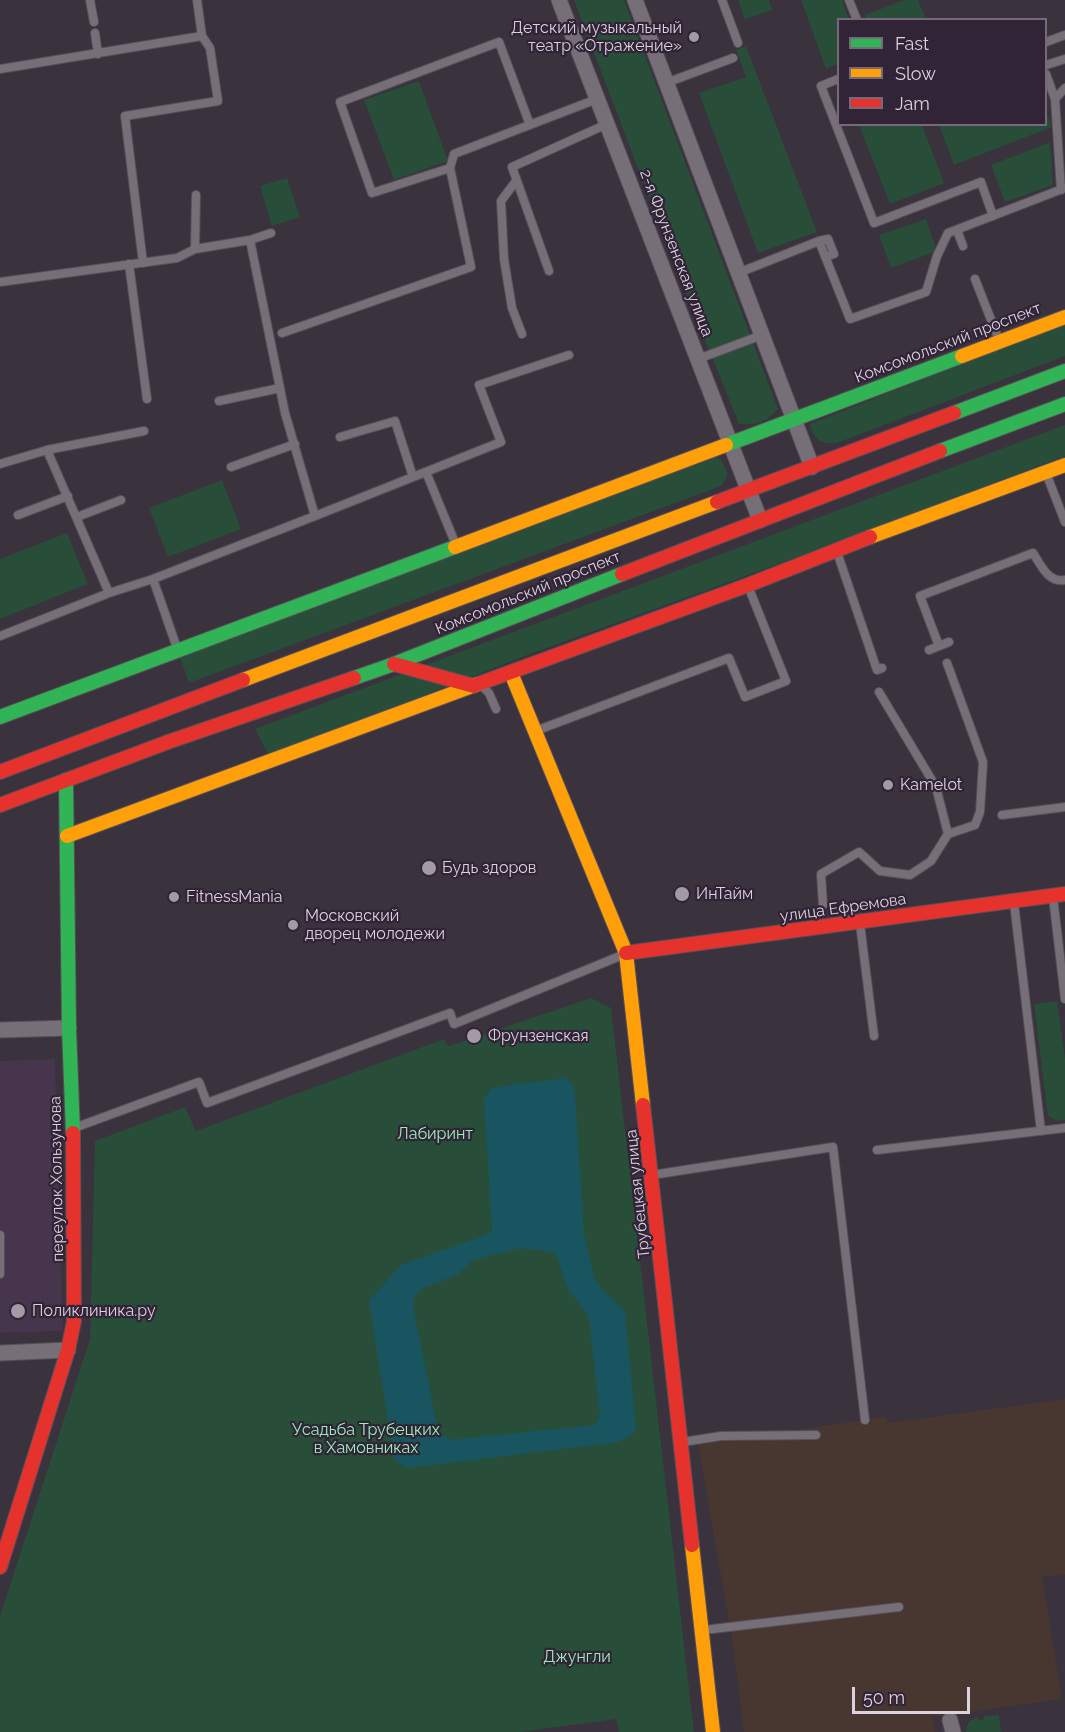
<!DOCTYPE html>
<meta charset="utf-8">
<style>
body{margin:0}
#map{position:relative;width:1065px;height:1732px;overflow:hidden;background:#3a323d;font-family:Raleway,sans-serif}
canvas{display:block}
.legend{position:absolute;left:837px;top:18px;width:210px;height:108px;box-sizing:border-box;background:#322437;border:2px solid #766a7a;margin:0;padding:8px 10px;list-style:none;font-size:18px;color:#dbd2de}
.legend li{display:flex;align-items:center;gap:12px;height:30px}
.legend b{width:30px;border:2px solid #766a7a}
.scale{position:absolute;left:852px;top:1687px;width:118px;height:27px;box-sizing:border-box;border:3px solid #dbd2de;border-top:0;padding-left:8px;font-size:18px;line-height:21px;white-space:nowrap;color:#dbd2de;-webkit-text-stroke:4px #322437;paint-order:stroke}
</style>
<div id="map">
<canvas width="1065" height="1732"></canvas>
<ul class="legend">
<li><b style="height:8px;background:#30b455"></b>Fast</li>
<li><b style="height:8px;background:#ff9f0a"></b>Slow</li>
<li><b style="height:8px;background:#e5322d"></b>Jam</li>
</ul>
<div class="scale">50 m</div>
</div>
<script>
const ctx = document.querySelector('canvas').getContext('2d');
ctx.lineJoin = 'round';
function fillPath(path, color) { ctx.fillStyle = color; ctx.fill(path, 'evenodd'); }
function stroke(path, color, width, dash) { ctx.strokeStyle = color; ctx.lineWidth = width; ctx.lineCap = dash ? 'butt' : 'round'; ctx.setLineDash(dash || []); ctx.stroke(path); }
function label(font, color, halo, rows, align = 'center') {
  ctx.font = font + ' Raleway,sans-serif'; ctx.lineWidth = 4.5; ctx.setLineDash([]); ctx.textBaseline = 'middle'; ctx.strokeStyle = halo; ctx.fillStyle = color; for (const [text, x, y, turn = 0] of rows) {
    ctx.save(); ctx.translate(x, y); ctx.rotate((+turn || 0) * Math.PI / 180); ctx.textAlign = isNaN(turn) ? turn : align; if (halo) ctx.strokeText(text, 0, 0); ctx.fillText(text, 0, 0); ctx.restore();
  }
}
fillPath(new Path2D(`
 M55 1059 63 1331 0 1333V1061Z`), '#46354c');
fillPath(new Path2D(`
 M1065 1399V1575L1042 1577 1062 1699 933 1717 935 1732H744L733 1645 698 1444 886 1417 887 1423Z`), '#483631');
fillPath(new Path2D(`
 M574 0H624L778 409C767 422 756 426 739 424L667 245Z
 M738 0H769L772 10 745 19Z
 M801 0H842L849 19 838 20V64L826 69Z
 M904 0H918L926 19H866L865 15Z
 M746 46 817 232 758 253 699 93 746 77 736 50Z
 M419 81 448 161 394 180 364 100Z
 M1046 111 1052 127 954 165 939 125 1046 124Z
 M859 125H922L944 183 890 204Z
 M1050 142 1053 185 1005 202 991 165Z
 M287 178 300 217 272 226 260 186Z
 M926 219 937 251 891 268 879 235Z
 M1065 323V356L837 443C821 444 814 441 810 424Z
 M1065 425V456L735 580 530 654 269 756 255 729Z
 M715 456 721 460 728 474 725 481 721 486 189 683 179 655Z
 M222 480 241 529 168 557 149 508Z
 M67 533 88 584 0 619V559Z
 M591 998 611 1008 694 1732H619L616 1719 521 1732H0V1616L90 1339 95 1141 185 1107 196 1131 444 1039 449 1046Z
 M1057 1001 1065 1058V1120L1057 1121 1048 1116 1034 1004Z
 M999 1715 1001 1732H966C966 1724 970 1719 978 1717V1720L984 1719V1716Z`), '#284d39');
fillPath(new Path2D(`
 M565 1078 572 1084 575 1095 584 1235 594 1278 602 1289 625 1312 636 1427 632 1435 619 1442 406 1468 394 1459 369 1301 401 1265 483 1236 492 1231 484 1100 491 1088ZM521 1248 554 1252C562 1264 562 1280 570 1292 577 1302 585 1308 589 1320L600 1416 595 1425 450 1440 438 1432 413 1306 415 1296 423 1288 458 1274 473 1260Z`), '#185561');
const lane = new Path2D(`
 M90 0 94 22
 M722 0 738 43
 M849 0 857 20
 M95 33 98 54
 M1046 42 1065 35
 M1046 65 1065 59
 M0 69 202 36 197 0
 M1046 74 1055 99 1065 88
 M838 79 821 86 874 223 981 182 993 216
 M666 83 733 58
 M1055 99 1061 190
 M530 125 499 42 340 102 372 193 450 168 454 154 597 99
 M516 181 501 201 504 259 512 308 522 334
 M957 230 963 246
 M250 240 285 413 315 516
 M819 241 828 239 834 254 825 257
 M195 249 196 195
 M143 263 125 116 218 101 210 48 202 36
 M129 264 147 399
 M549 271 512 167 607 124
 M738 273 819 241 850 319 926 292 937 256 948 233 1065 188
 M975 279 999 340
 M0 282 177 258 195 249 250 240 271 233
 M282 333 471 267 450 168
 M698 359 762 335
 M219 401 280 388
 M340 437 395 421 413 477
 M47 450 109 593
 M0 464 47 450 144 431
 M231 467 295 444
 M426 472 456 545
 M1046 473 1065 522
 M18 515 68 496
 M77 517 121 500
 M837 552 877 670 882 668
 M153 579 177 648
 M0 636 109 593 153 579 315 516 501 442 479 385 569 355
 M939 646 920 596 1033 553C1041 565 1048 583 1065 580
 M929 650 949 642
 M481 685 489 693 496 709
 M879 692 936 787 948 834
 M538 730 729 658 745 697 786 681 748 586
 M1002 815 1065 807
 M1053 897 1065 999
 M1014 903 1041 1131
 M823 905 821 874 859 852 880 871 910 875 931 861 948 834 975 825 980 812 983 762 947 663
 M860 924 874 1036
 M74 1128 199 1082 207 1103 450 1013 454 1024 625 954
 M877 1150 1065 1128
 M652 1175 833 1147 865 1420
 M0 1235V1274
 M683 1442 721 1436 816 1435
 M704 1630 899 1607`);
const street = new Path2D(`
 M559 0 760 520
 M635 0 812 467
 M0 1030 69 1028
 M0 1353 68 1350
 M950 1720 953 1732`);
const fast = new Path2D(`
 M954 413 1065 371
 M726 445 962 356
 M940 451 1065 404
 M354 678 394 664 622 574
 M0 717 455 547
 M66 780 69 1028 73 1133`);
const slow = new Path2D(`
 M962 356 1065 317
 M870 537 1065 465
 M455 547 726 445
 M511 673 626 953 643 1105
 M243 680 717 502
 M67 836 478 684
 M692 1545 713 1732`);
const jam = new Path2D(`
 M717 502 954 413
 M622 574 940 451
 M394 664 474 686
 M478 684 748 585 870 537
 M0 772 243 680
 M0 805 168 742 354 678
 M626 953 1065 894
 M643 1105 692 1545
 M0 1567 68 1350 74 1321 73 1133`);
stroke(lane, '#564f58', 10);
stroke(street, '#564f58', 17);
stroke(fast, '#564f58', 16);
stroke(slow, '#564f58', 16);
stroke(jam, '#564f58', 16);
stroke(lane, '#766f78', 8);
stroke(street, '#766f78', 15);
stroke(fast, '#30b455', 14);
stroke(slow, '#ff9f0a', 14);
stroke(jam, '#e5322d', 14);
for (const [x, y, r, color] of [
 [694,37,6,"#a39aa6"],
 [888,785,6,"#a39aa6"],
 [429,868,8,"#a39aa6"],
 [682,894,8,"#a39aa6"],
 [174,897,6,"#a39aa6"],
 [293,925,6,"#a39aa6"],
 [474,1036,8,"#a39aa6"],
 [18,1311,8,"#a39aa6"]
]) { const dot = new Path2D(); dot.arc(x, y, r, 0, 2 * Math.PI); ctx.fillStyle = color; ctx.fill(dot); stroke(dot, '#322437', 2); }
label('16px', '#dbd2de', '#322437', [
 ["Детский музыкальный",682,28,"right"],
 ["театр «Отражение»",682,46,"right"],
 ["Kamelot",900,785],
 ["Будь здоров",442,868],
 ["ИнТайм",696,894],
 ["FitnessMania",186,897],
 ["Московский",305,916],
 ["дворец молодежи",305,934],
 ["Фрунзенская",488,1036],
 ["Поликлиника.ру",32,1311]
], 'left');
label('16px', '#dbd2de', '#322437', [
 ["2-я Фрунзенская улица",676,253,69],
 ["Комсомольский проспект",948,343,-21],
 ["Комсомольский проспект",528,593,-22],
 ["улица Ефремова",843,908,-8],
 ["переулок Хользунова",57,1179,-91],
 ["Трубецкая улица",638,1194,-96]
]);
label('16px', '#98efb9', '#322437', [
 ["Лабиринт",435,1134],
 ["Усадьба Трубецких",366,1430],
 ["в Хамовниках",366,1448],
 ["Джунгли",577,1657]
]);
</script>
